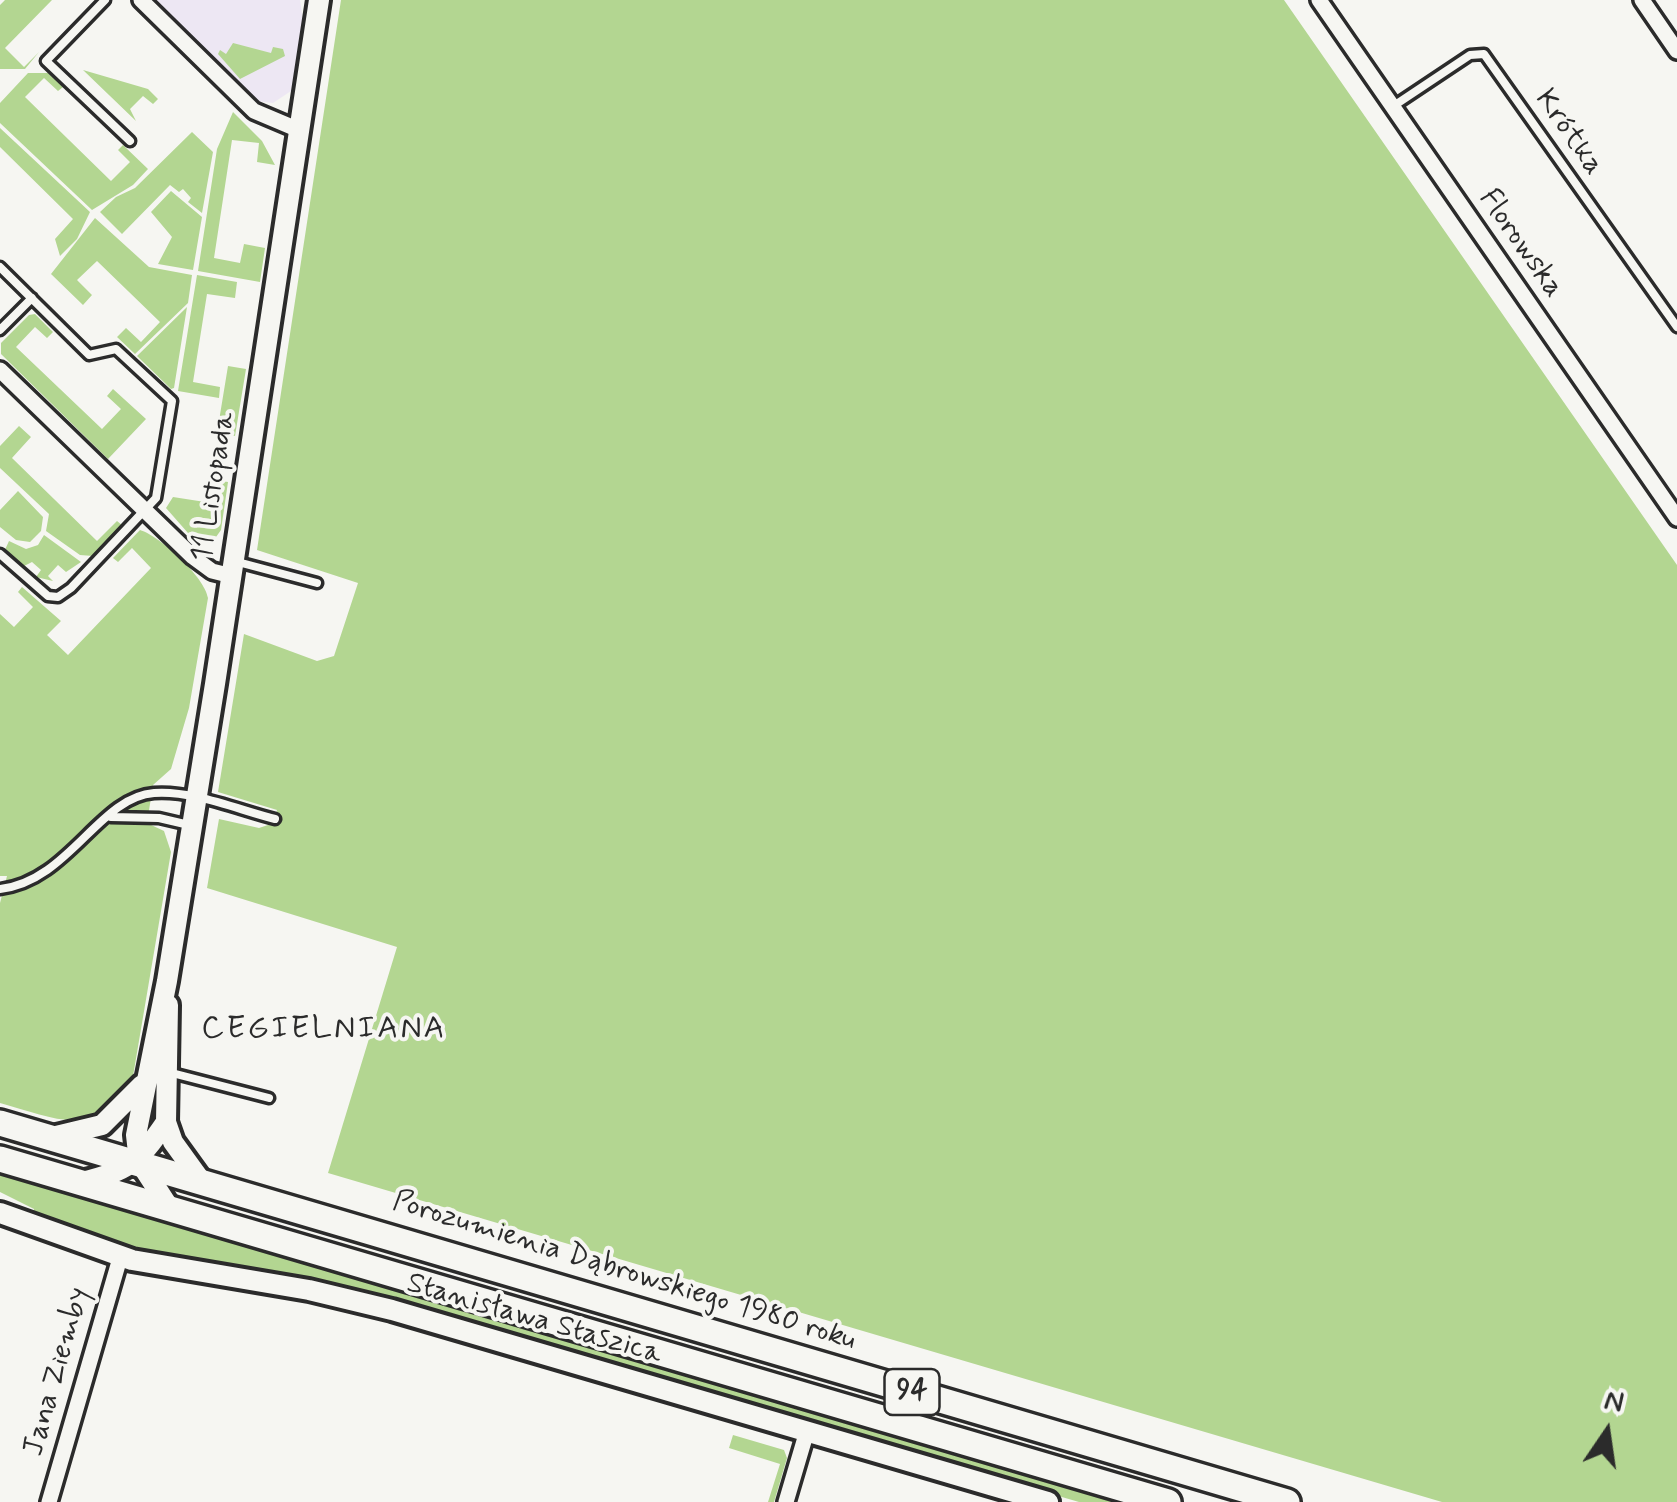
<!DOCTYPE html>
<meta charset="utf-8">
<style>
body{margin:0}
#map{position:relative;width:1677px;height:1502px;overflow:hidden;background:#f6f6f2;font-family:Mynerve,sans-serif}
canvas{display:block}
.north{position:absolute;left:1557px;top:1382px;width:100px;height:100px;-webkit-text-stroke:8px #f6f6f2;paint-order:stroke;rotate:13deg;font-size:28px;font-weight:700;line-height:40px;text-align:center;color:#2b2b2b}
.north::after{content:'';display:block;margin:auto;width:35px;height:45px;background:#2b2b2b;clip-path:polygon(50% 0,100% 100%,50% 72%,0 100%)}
</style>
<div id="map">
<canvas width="1677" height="1502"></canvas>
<div class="north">N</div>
</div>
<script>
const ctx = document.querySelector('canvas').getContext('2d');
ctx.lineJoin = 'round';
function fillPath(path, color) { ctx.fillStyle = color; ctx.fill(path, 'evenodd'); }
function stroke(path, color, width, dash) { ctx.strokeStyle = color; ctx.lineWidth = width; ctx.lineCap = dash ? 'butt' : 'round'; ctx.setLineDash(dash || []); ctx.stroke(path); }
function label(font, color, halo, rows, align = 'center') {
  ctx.font = font + ' Mynerve,sans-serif'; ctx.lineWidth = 8; ctx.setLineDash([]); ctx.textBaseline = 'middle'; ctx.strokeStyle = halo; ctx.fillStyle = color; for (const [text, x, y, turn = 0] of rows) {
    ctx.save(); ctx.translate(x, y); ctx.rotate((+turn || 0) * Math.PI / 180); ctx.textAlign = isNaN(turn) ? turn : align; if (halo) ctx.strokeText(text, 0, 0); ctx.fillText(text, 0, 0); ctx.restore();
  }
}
fillPath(new Path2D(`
 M153 0H300L303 21 291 91 273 103 255 101Z`), '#ede7f3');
fillPath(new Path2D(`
 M5 0H52L5 48 24 67 39 52 25 69H0V5Z
 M341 0H1284L1677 565V1502H1442L328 1173 397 947 207 888 219 819 259 828 274 823 277 810 218 792 244 634 317 661 334 656 358 583 257 550Z
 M233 43 271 53 273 47 283 49 285 56 240 79 218 54 220 50 226 54Z
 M83 70 148 89 158 99 153 104 143 96 130 109 136 121Z
 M28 73H48L63 87 58 91 44 78 25 97 111 181 130 162 118 150 123 145 148 169 133 185 92 210 0 123V103Z
 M233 112 262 141 275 165 257 162 259 143 232 140 214 258 240 263 244 244 265 248 260 282 198 271 217 149Z
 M0 128 90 212 77 239 60 256 55 239 73 219 0 147Z
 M192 132 213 152 202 213 188 202 191 198 183 189 179 192 170 185 122 234 100 212 116 197 135 188Z
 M171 191 202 217 193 270 158 264 172 237 151 212Z
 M95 218 149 267 192 275 188 303 135 354 117 337 126 328 141 342 160 322 97 261 77 280 92 295 83 305 51 274Z
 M197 275 237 282 235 298 207 294 193 382 220 387 219 398 178 391Z
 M187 307 174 388 171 389 137 356Z
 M35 314 53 332 47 338 35 327 16 347 102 429 121 409 107 396 113 389 146 419 108 459 1 354V343L29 315Z
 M228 366 246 369 235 436 217 433Z
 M19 426 31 437 12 458 97 541 117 521 123 526 93 556 80 555 46 531 49 514 0 468V446Z
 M209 479 228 482 221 530 211 544 195 541 166 508 173 497 205 502Z
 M18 491 43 517 41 531 30 542 16 540 0 527V510Z
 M140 530C160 536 205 577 208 598L189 708 171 769 153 785 147 823 164 831 171 852 132 1082C96 1141 55 1118 0 1103V903L7 876H0V614L14 627 33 607 18 592 22 587 61 621 47 635 68 655 151 568 132 548 118 562 113 558Z
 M44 535 81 562 66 572 58 565 48 576 53 581 36 577 41 570 32 562 20 568 4 552 9 541 26 549 38 545Z
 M0 1169 150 1216 1128 1502H1079L343 1287 141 1252 33 1215 34 1209 0 1192Z
 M733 1435 784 1450 787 1458 774 1502H768L780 1464 729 1448Z`), '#b3d691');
const service = new Path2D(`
 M105 0 46 61 130 141
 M1392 107 1470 55 1484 54 1677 327
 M0 267 89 355 116 349 172 401 156 498 71 588 58 597 48 596 0 554
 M0 330 32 298
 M234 561 317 583
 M111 817 159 818 189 825
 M0 889C69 881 99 797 154 793 192 790 239 810 275 819
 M168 1072 269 1098`);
const minor = new Path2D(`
 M141 0 254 111 299 130
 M1319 0 1677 518
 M1642 0 1677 51
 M0 370 193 557 212 571 232 576
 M49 1502 120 1258
 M786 1502 807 1431`);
const tertiary = new Path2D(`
 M168 1005 166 1122 173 1142 199 1178
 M52 1137 102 1125 142 1085
 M81 1182C129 1171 138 1163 166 1122
 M168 1206 139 1161 136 1135 167 981 215 684 319 0
 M0 1213 132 1260 309 1290 392 1310 1048 1502`);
const primary = new Path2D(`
 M0 1123 1287 1502
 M0 1159 1168 1502`);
stroke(service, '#2b2b2b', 15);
stroke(minor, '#2b2b2b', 22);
stroke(tertiary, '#2b2b2b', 28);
stroke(primary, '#2b2b2b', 32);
stroke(service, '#f6f6f2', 8);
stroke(minor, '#f6f6f2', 15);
stroke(tertiary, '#f6f6f2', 20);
stroke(primary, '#f6f6f2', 25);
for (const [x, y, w] of [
 [912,1392,55]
]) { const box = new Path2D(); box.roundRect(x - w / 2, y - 23, w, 46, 8); ctx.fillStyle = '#f6f6f2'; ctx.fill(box); stroke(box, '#2b2b2b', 2.5); }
label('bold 28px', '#2b2b2b', null, [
 ["94",912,1392]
]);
label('30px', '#2b2b2b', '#f6f6f2', [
 ["Krótka",1568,133,55],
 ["Florowska",1520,244,55],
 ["11 Listopada",215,487,-81],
 ["Porozumienia Dąbrowskiego 1980 roku",624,1272,17],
 ["Stanisława Staszica",534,1320,16],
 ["Jana Ziemby",58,1372,-74]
]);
ctx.letterSpacing = '2.5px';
label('32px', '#2b2b2b', '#f6f6f2', [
 ["CEGIELNIANA",324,1030]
]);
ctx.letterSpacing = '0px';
</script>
